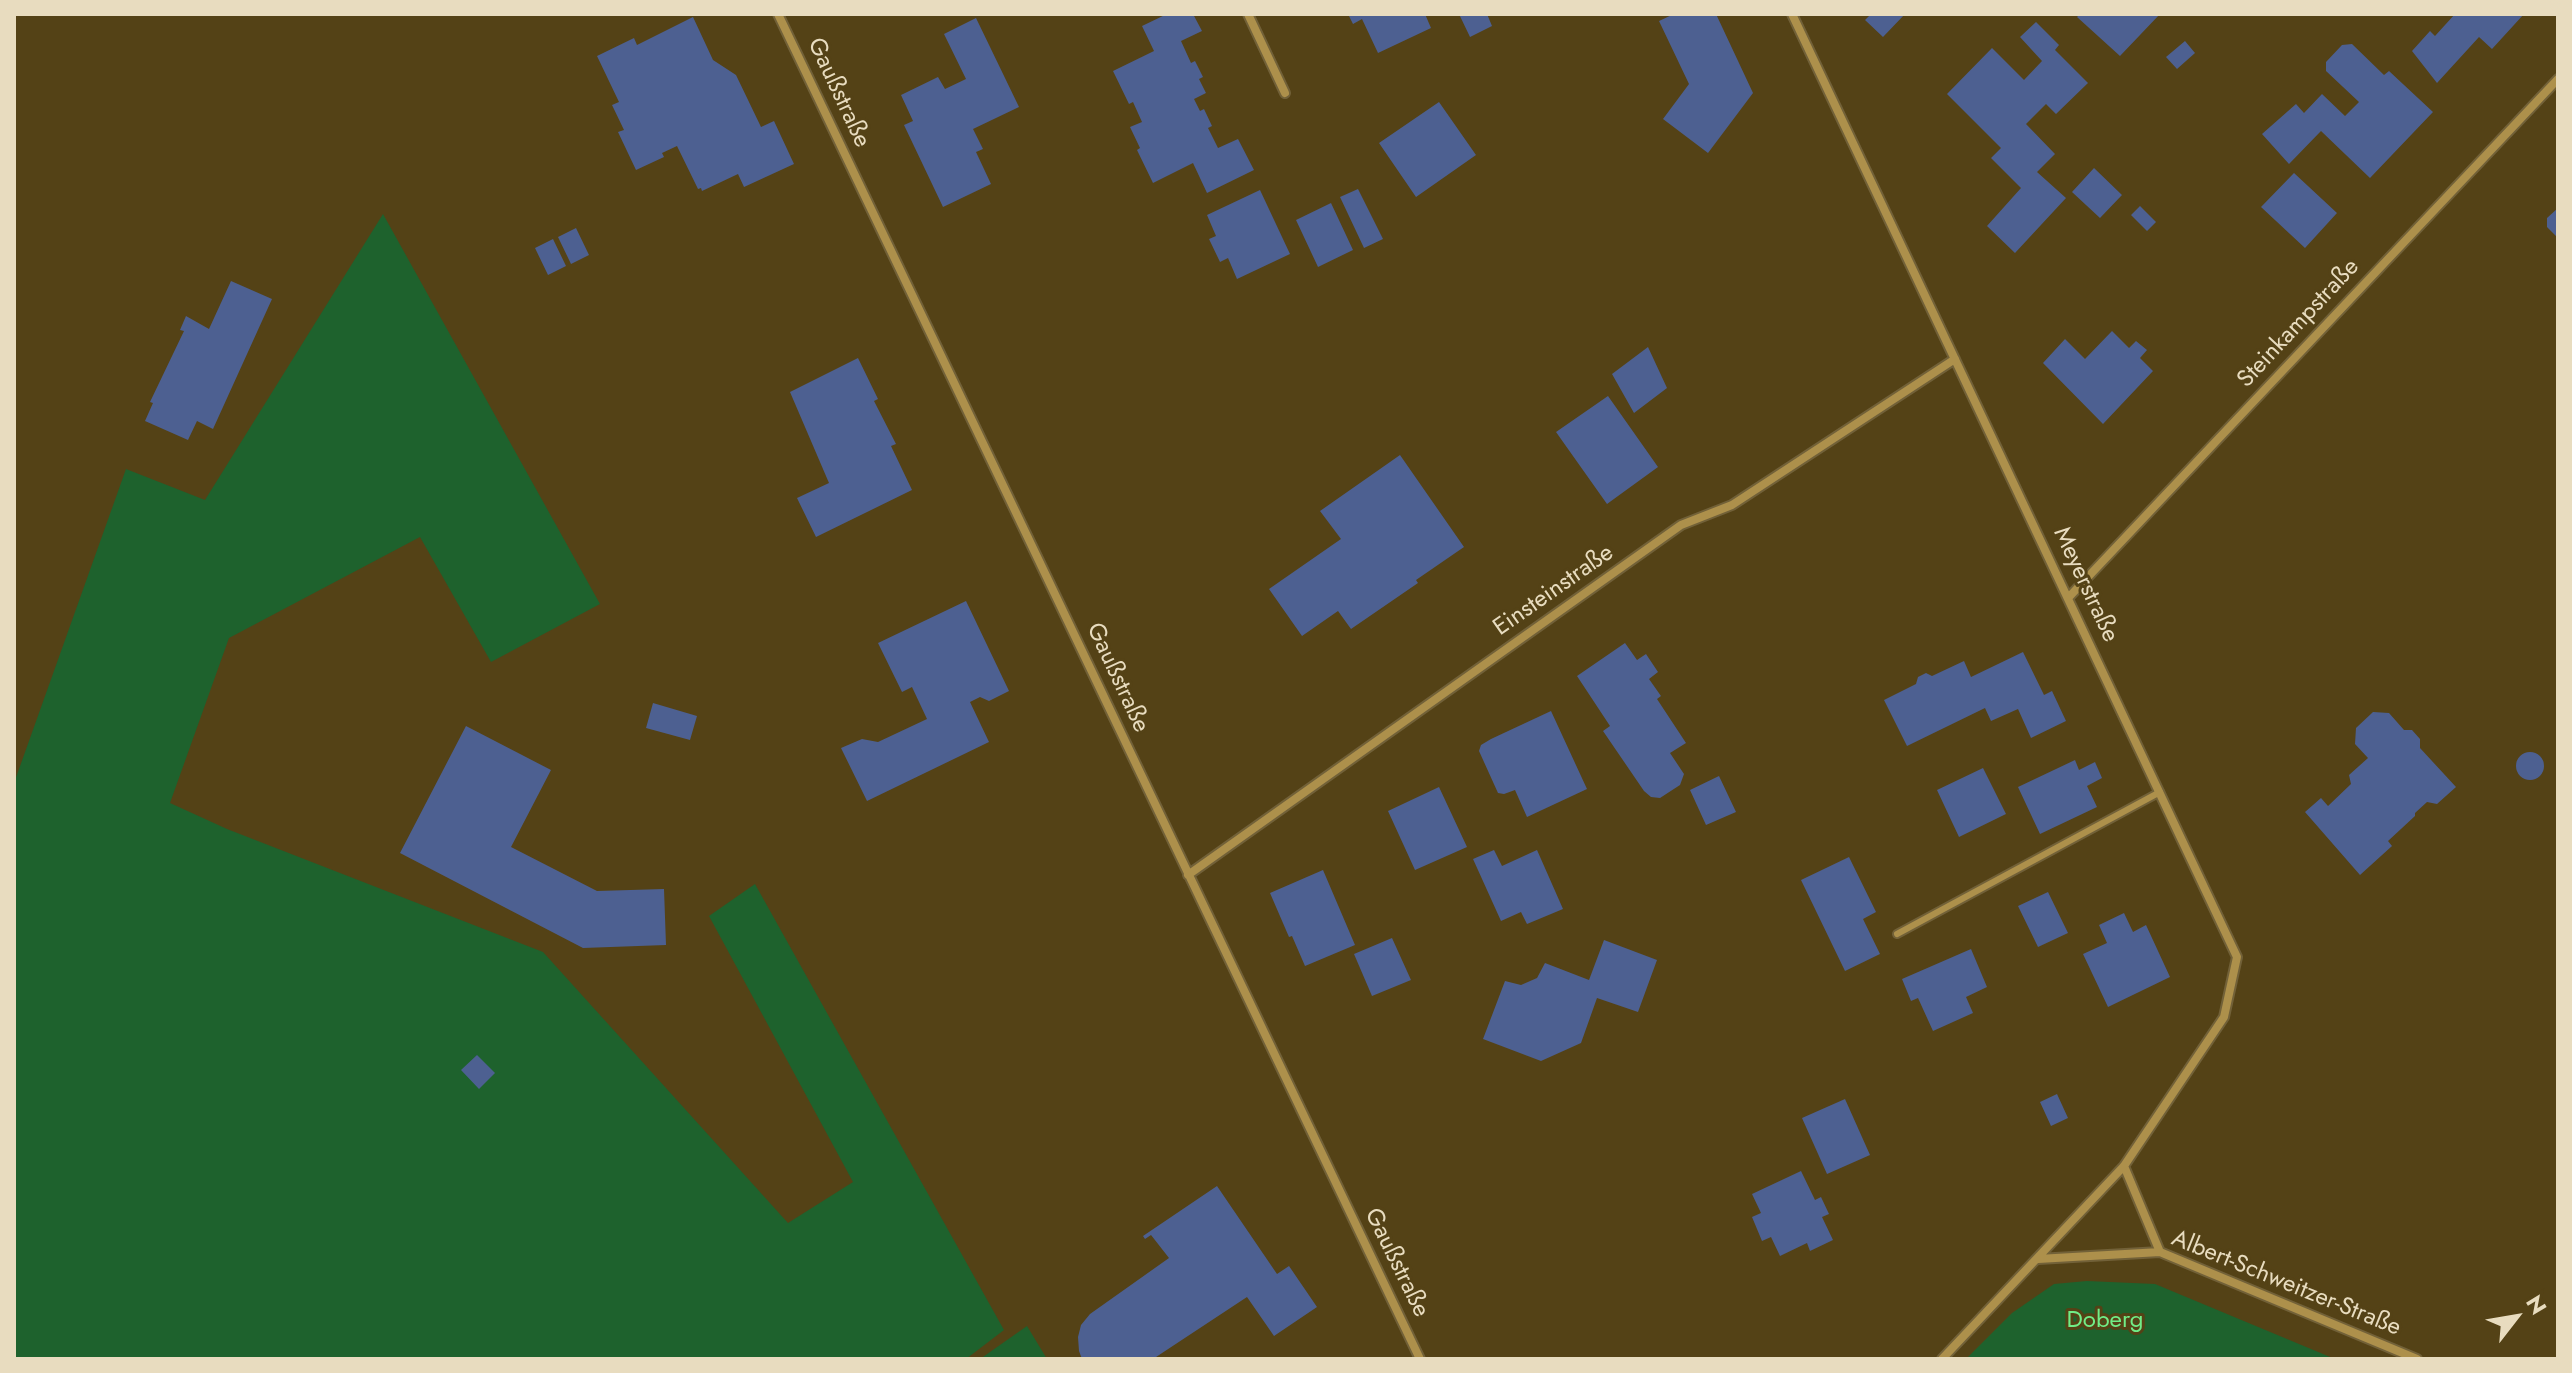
<!DOCTYPE html>
<meta charset="utf-8">
<style>
body{margin:0}
#map{position:relative;width:2572px;height:1373px;overflow:hidden;background:#544216;font-family:Jost,sans-serif}
canvas{display:block}
.frame{position:absolute;inset:0;border:16px solid #e8dcbf;pointer-events:none}
.north{position:absolute;left:2476px;top:1277px;width:80px;height:80px;-webkit-text-stroke:6px #544216;paint-order:stroke;rotate:59deg;font-size:22px;font-weight:700;line-height:32px;text-align:center;color:#e8dcbf}
.north::after{content:'';display:block;margin:auto;width:28px;height:36px;background:#e8dcbf;clip-path:polygon(50% 0,100% 100%,50% 72%,0 100%)}
</style>
<div id="map">
<canvas width="2572" height="1373"></canvas>
<div class="frame"></div>
<div class="north">N</div>
</div>
<script>
const ctx = document.querySelector('canvas').getContext('2d');
ctx.lineJoin = 'round';
function fillPath(path, color) { ctx.fillStyle = color; ctx.fill(path, 'evenodd'); }
function stroke(path, color, width, dash) { ctx.strokeStyle = color; ctx.lineWidth = width; ctx.lineCap = dash ? 'butt' : 'round'; ctx.setLineDash(dash || []); ctx.stroke(path); }
function label(font, color, halo, rows, align = 'center') {
  ctx.font = font + ' Jost,sans-serif'; ctx.lineWidth = 6; ctx.setLineDash([]); ctx.textBaseline = 'middle'; ctx.strokeStyle = halo; ctx.fillStyle = color; for (const [text, x, y, turn = 0] of rows) {
    ctx.save(); ctx.translate(x, y); ctx.rotate((+turn || 0) * Math.PI / 180); ctx.textAlign = isNaN(turn) ? turn : align; if (halo) ctx.strokeText(text, 0, 0); ctx.fillText(text, 0, 0); ctx.restore();
  }
}
fillPath(new Path2D(`
 M383 214 600 604 491 662 420 537 229 638 170 803 227 829 543 952 788 1223 853 1182 709 916 755 884 1004 1330 966 1359H14V783L126 469 205 500Z
 M2087 1281 2155 1284 2335 1359H1966L2012 1313 2054 1284Z
 M1027 1326 1047 1359H980Z`), '#1e622d');
fillPath(new Path2D(`
 M1167 14H1193L1202 31 1181 41 1191 63 1195 61 1203 77 1199 79 1206 93 1194 99 1200 111 1204 109 1212 126 1208 128 1218 148 1238 139 1254 170 1207 193 1193 163 1153 183 1137 150 1140 148 1130 127 1142 122 1133 102 1129 104 1113 71 1154 51 1142 26Z
 M1348 14H1425L1431 28 1378 53 1362 19 1353 24Z
 M1459 14H1487L1492 26 1470 37Z
 M1674 14H1716L1753 93 1708 153 1663 119 1689 84 1659 21Z
 M1871 14H1905L1883 37 1865 20Z
 M2080 14H2160L2120 56 2077 17Z
 M2455 14H2524L2492 49 2479 37 2437 83 2412 51 2430 31 2435 36Z
 M693 17 713 60 736 75 761 127 774 121 794 164 744 187 738 174 702 191 701 188 698 189 677 146 662 153 664 157 636 170 618 132 624 130 612 105 619 102 597 56 634 38 637 45Z
 M976 18 1019 107 973 129 983 149 976 152 991 184 943 207 904 125 913 121 901 95 938 77 945 89 966 79 944 34Z
 M2036 22 2059 45 2055 50 2088 83 2056 114 2046 104 2026 124 2055 154 2037 172 2066 198 2015 253 1987 226 2021 188 1991 158 2001 148 1947 94 1992 48 2024 80 2042 61 2020 37Z
 M2185 41 2195 53 2177 69 2166 57Z
 M2352 44 2384 75 2389 71 2433 112 2370 178 2321 131 2289 164 2262 134 2296 104 2304 113 2322 94 2345 116 2359 102 2326 71V62L2342 45Z
 M1439 102 1476 155 1416 197 1379 143Z
 M2094 168 2122 195 2100 218 2072 192Z
 M2294 173 2337 213 2305 248 2261 207Z
 M1358 189 1383 239 1364 248 1340 197Z
 M1260 190 1290 254 1237 279 1228 258 1220 262 1209 239 1216 236 1207 215Z
 M1331 203 1353 250 1318 267 1296 220Z
 M2140 206 2156 222 2147 231 2131 215Z
 M2558 208V238L2547 227V218Z
 M576 228 589 255 571 264 558 237Z
 M553 239 566 266 548 275 535 248Z
 M231 281 272 299 213 429 197 421 188 440 145 421 153 403 150 402 184 331 180 330 186 316 209 329Z
 M2112 331 2129 348 2136 341 2147 350 2140 358 2153 371 2103 424 2043 363 2065 339 2085 359Z
 M1648 347 1667 388 1634 413 1612 374Z
 M858 358 878 399 874 401 896 444 891 446 912 490 816 537 797 498 829 483 790 392Z
 M1608 396 1658 467 1607 504 1556 432Z
 M1400 455 1464 547 1416 580 1418 583 1351 629 1338 611 1302 636 1269 589 1341 539 1320 511Z
 M966 601 1009 691 989 701 980 697 970 702 989 742 867 801 841 748 862 739 878 742 927 719 912 687 902 692 878 643Z
 M1625 643 1637 660 1646 654 1658 672 1649 679 1661 696 1657 699 1686 743 1670 753 1684 774 1680 785 1660 798 1651 797 1644 791 1603 731 1610 726 1577 676Z
 M2023 652 2044 695 2052 691 2066 721 2031 738 2018 709 1991 721 1985 708 1907 746 1884 700 1916 684 1918 677 1926 673 1932 676 1964 661 1971 677Z
 M653 703 697 716 690 740 646 728Z
 M1551 711 1587 789 1527 817 1515 790 1504 794 1498 793 1479 751 1481 745 1491 739Z
 M2373 712 2389 713 2404 730H2412L2420 739V748L2456 787 2437 804 2427 802 2415 813V816L2388 841 2392 846 2360 875 2305 812 2321 798 2328 806 2351 784 2349 775 2368 758 2355 744 2356 728Z
 M466 726 551 770 511 847 597 891 664 889 666 945 583 948 400 853Z
 M2516 766a14 14 0 1 1 28 0a14 14 0 1 1-28 0Z
 M2075 760 2079 770 2095 762 2102 778 2087 786 2097 807 2040 834 2018 787Z
 M1983 768 2006 814 1959 837 1937 790Z
 M1719 776 1736 812 1706 825 1690 790Z
 M1439 787 1467 847 1415 870 1388 811Z
 M1494 850 1502 866 1537 850 1563 909 1527 924 1521 912 1501 921 1473 859Z
 M1849 857 1876 912 1863 919 1880 954 1845 971 1801 880Z
 M1323 870 1355 945 1305 966 1292 936 1289 937 1270 893Z
 M2048 892 2068 933 2038 947 2018 906Z
 M2124 913 2133 932 2146 925 2170 977 2108 1007 2083 954 2107 943 2099 925Z
 M1392 938 1411 980 1372 996 1354 954Z
 M1604 940 1657 960 1638 1012 1597 998 1581 1043 1541 1061 1483 1039 1505 981 1521 985 1537 978 1545 963 1589 980Z
 M1971 949 1987 987 1966 997 1973 1013 1933 1031 1918 998 1911 1001 1902 979Z
 M477 1055 495 1073 479 1089 461 1070Z
 M2057 1094 2068 1118 2051 1126 2040 1102Z
 M1845 1099 1870 1155 1827 1174 1802 1118Z
 M1801 1171 1815 1200 1821 1197 1829 1214 1822 1217 1833 1240 1810 1251 1807 1243 1780 1256 1771 1237 1762 1241 1752 1217 1761 1213 1752 1194Z
 M1217 1186 1277 1274 1289 1266 1317 1307 1274 1336 1247 1297 1153 1359H1082L1079 1351 1078 1337 1081 1325 1090 1314 1169 1258 1151 1235 1145 1239 1143 1236Z`), '#4d6091');
const lane = new Path2D(`
 M1897 934 2160 792`);
const street = new Path2D(`
 M778 14 1420 1359
 M1248 14 1285 93
 M1792 14 2237 957 2224 1017 2124 1166 1942 1359
 M2069 597 2558 79
 M1188 875 1681 525 1732 505 1955 359
 M2124 1166 2160 1252
 M2038 1259 2160 1252 2417 1359`);
stroke(lane, '#726138', 10);
stroke(street, '#726138', 12);
stroke(lane, '#ad904b', 6);
stroke(street, '#ad904b', 8);
label('24px', '#e8dcbf', '#544216', [
 ["Gaußstraße",838,93,65],
 ["Steinkampstraße",2299,324,-47],
 ["Meyerstraße",2085,585,65],
 ["Einsteinstraße",1554,591,-35],
 ["Gaußstraße",1117,678,65],
 ["Gaußstraße",1396,1263,64],
 ["Albert-Schweitzer-Straße",2286,1284,22]
]);
label('24px', '#70ed87', '#544216', [
 ["Doberg",2105,1321]
]);
</script>
